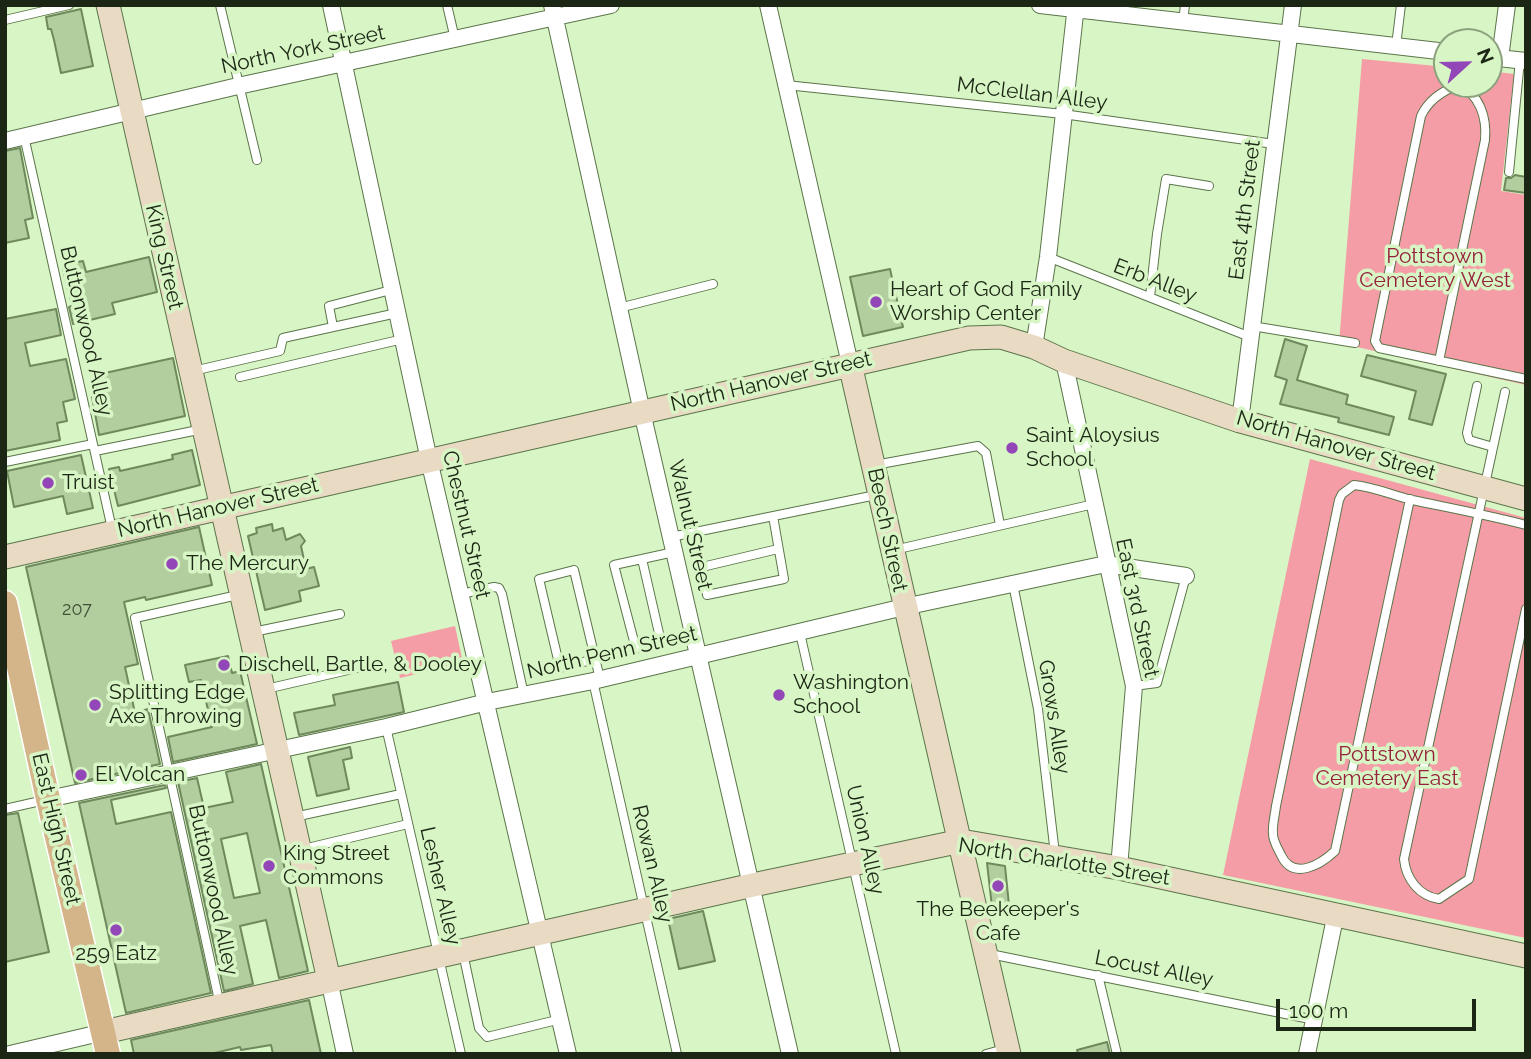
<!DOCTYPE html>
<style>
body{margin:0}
#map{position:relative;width:1531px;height:1059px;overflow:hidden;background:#d8f5c5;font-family:Raleway,sans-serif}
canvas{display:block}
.frame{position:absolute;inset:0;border:7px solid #1b2614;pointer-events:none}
.north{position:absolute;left:1433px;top:28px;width:70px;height:70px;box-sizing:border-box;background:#d8f5c5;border:2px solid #8ca27e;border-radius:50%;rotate:68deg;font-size:19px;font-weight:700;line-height:28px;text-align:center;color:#1b2614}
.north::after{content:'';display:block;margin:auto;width:24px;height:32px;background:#9346b8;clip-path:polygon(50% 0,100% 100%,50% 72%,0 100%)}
.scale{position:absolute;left:1276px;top:999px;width:200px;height:32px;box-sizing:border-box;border:4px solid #1b2614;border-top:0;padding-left:9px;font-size:21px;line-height:24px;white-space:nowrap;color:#1b2614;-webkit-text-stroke:5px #d8f5c5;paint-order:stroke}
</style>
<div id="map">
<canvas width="1531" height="1059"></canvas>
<div class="frame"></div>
<div class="north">N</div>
<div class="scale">100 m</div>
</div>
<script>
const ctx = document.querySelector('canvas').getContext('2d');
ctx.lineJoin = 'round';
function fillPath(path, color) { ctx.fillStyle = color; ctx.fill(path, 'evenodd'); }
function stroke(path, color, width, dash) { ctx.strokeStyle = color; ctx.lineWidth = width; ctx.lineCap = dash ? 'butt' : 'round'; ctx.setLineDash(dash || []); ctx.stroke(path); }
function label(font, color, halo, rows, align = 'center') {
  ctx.font = font + ' Raleway,sans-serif'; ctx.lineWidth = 7; ctx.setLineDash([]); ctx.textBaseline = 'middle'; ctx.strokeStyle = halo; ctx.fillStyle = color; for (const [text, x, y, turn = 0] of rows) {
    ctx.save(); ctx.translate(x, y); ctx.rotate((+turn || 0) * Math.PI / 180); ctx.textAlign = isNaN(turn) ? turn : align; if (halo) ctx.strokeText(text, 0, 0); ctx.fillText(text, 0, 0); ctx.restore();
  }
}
fillPath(new Path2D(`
 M1362 59 1447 67V84H1489V71L1514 74 1501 191 1526 195V385L1339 343Z
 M1310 459 1526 518V938L1223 875Z
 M455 626 463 663 400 678 391 641Z`), '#f59da6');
const building = new Path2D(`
 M81 9 93 66 61 73 54 40 51 29H48L46 17Z
 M20 148 33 218 25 220 29 238 5 243V151Z
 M1515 175 1526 177V193L1504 190 1506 178H1511Z
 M149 257 157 292 112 303 115 314 73 324 69 307 72 306 62 265 83 261 86 272Z
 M890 269 903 327 863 336 850 277Z
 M56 309 61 335 25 343 30 366 66 359 75 399 63 402 67 421 57 423 60 440 5 451V319Z
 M1285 339 1307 346 1297 380 1348 395 1346 404 1394 417 1389 435 1338 422 1339 418 1280 404 1287 380 1275 376Z
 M1367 355 1446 374 1432 425 1409 419 1416 391 1361 376Z
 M173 358 185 416 99 435 92 397 100 395 96 375Z
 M192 450 200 485 118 506 109 469 119 467 120 471 173 459 172 455Z
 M81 455 93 508 67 514 63 496 14 507 7 471Z
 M272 524 273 531 283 528 286 540 300 534 305 541 301 546 306 569 314 567 319 586 299 591 301 601 265 610 248 536 257 533 256 528Z
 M199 527 212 585 146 600 145 597 124 602 138 664 125 667 135 713 148 709 160 764 75 783 26 567Z
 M228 656 232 673 240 671 257 744 173 762 168 737 212 727 201 680 189 682 185 665Z
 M398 682 404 712 299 735 294 713 335 705 333 695Z
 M350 747 352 758 343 760 349 789 317 796 308 757Z
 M261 764 308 971 279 978 266 920 240 926 253 984 224 991 178 782 197 778 204 808 233 802 226 772ZM247 833 260 893 234 898 221 839Z
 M165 785 166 788 111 800 116 824 171 812 211 993 126 1013 79 803Z
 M18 813 49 952 5 962V815Z
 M987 863 1005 866 1009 905 992 907Z
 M703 911 715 961 679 969 668 919Z
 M309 1000 321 1054H273L271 1045 241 1050 240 1047 210 1054H134L131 1040Z
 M1107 1042 1110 1054H1078L1077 1050Z`);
fillPath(building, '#b2ce9f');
stroke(building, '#6f895d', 2);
const lane = new Path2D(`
 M220 5 257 160
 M447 5 455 39
 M5 20 69 5
 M1183 22 1185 5
 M1396 46 1401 5
 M786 85 1063 114 1274 144
 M24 136 112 529
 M1509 172 1520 60
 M1048 257 1250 337
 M1150 297 1157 234 1166 179 1209 186
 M619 308 713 284
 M1252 326 1355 343
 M333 327 329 306 391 290
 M1439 361 1485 140C1487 118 1480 94 1458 85 1442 91 1428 101 1421 116L1375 341 1379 348 1526 379
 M193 371 280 351 283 338 397 313
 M240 377 403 339
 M1477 386 1467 433 1469 440 1493 447
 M1505 392 1404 859C1406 879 1419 896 1439 899L1469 879 1526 609
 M95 451 203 429
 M5 462 93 444
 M875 465 978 446 986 453 1000 525
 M1410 499 1335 851C1320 865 1293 881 1281 855 1278 849 1273 841 1273 834 1272 825 1275 815 1276 806L1339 500 1342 494 1354 485C1374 487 1392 495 1412 500 1450 508 1488 515 1526 525
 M773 516 784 579 707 595 702 567 778 549
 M671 537 876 495
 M894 550 1094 504
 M1013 584 1038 709 1055 854
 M461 594 494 587 499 588 502 594 524 695
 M253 632 340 614
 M800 633 896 1054
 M636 649 614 565 642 559
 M600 679 574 570 539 579 560 668C594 659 628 651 661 642L642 559 674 552
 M593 681 677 1054
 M1134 686 1157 683 1186 576
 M266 689 357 668
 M386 727 461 1054
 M5 809 45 800
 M294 817 401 794
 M303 849 408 824
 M463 953 479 1028 487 1037 561 1019
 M990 954 1315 1020
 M1098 975 1117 1054
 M220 1005 135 618 238 595
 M986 1054 1004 1049`);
const street = new Path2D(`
 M331 5 429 460 568 1054
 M552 5 642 412 790 1054
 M768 5 850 364
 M1040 5 1447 52
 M1489 57 1526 61
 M1500 58 1507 5
 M5 141 238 86 611 5
 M1034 347 1048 257 1076 5
 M1064 361 1134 686 1119 868
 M1240 421 1293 5
 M48 799 386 727 487 702 593 681 904 607 1106 564 1186 576
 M329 980 345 1054
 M10 1054 104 1032
 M1307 1054 1336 913`);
const secondary = new Path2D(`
 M108 5 329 980
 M850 364C901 595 956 824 1009 1054
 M5 557 969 338 1001 337 1034 347 1064 361 1240 421 1526 499
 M104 1032 753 885 961 841 1119 868 1526 956`);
const primary = new Path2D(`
 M5 603 48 799 108 1054`);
stroke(lane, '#5b754a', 10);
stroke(street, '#5b754a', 18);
stroke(secondary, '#5b754a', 25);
stroke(primary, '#fff', 27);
stroke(lane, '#fff', 8);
stroke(street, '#fff', 16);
stroke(secondary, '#e9dac4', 23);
stroke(primary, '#d3b589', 24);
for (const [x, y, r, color] of [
 [876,302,7,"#9346b8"],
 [1012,448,7,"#9346b8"],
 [48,483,7,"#9346b8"],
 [172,564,7,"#9346b8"],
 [224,665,7,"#9346b8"],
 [779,695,7,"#9346b8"],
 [95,705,7,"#9346b8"],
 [81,775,7,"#9346b8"],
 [269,866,7,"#9346b8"],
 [998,886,7,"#9346b8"],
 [116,930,7,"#9346b8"]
]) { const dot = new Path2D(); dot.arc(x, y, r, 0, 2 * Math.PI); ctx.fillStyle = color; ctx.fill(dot); stroke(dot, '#d8f5c5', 2.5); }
label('18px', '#415037', null, [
 ["207",77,610]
]);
label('21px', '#1b2614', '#d8f5c5', [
 ["North York Street",303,50,-12],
 ["McClellan Alley",1032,94,7],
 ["East 4th Street",1245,210,-83],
 ["King Street",164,257,77],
 ["Erb Alley",1155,281,21],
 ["Buttonwood Alley",86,331,77],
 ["North Hanover Street",771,382,-13],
 ["North Hanover Street",1336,446,16],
 ["North Hanover Street",218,508,-13],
 ["Chestnut Street",466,525,77],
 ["Walnut Street",690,525,77],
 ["Beech Street",887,530,78],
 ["East 3rd Street",1137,608,78],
 ["North Penn Street",612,653,-13],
 ["Grows Alley",1054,717,81],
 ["East High Street",56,829,77],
 ["Union Alley",865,840,77],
 ["North Charlotte Street",1064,862,9],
 ["Rowan Alley",652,864,77],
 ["Lesher Alley",440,886,77],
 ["Buttonwood Alley",213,890,78],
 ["Locust Alley",1154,969,11]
]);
label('21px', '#95203b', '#d8f5c5', [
 ["Pottstown",1435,257],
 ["Cemetery West",1435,281],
 ["Pottstown",1387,755],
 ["Cemetery East",1387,779]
]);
label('21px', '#1b2614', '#d8f5c5', [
 ["Heart of God Family",890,290],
 ["Worship Center",890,314],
 ["Saint Aloysius",1026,436],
 ["School",1026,460],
 ["Truist",62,483],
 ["The Mercury",186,564],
 ["Dischell, Bartle, & Dooley",238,665],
 ["Washington",793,683],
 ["School",793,707],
 ["Splitting Edge",109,693],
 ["Axe Throwing",109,717],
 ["El Volcan",95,775],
 ["King Street",283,854],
 ["Commons",283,878],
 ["The Beekeeper's",998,910,"center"],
 ["Cafe",998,934,"center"],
 ["259 Eatz",116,954,"center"]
], 'left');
</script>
